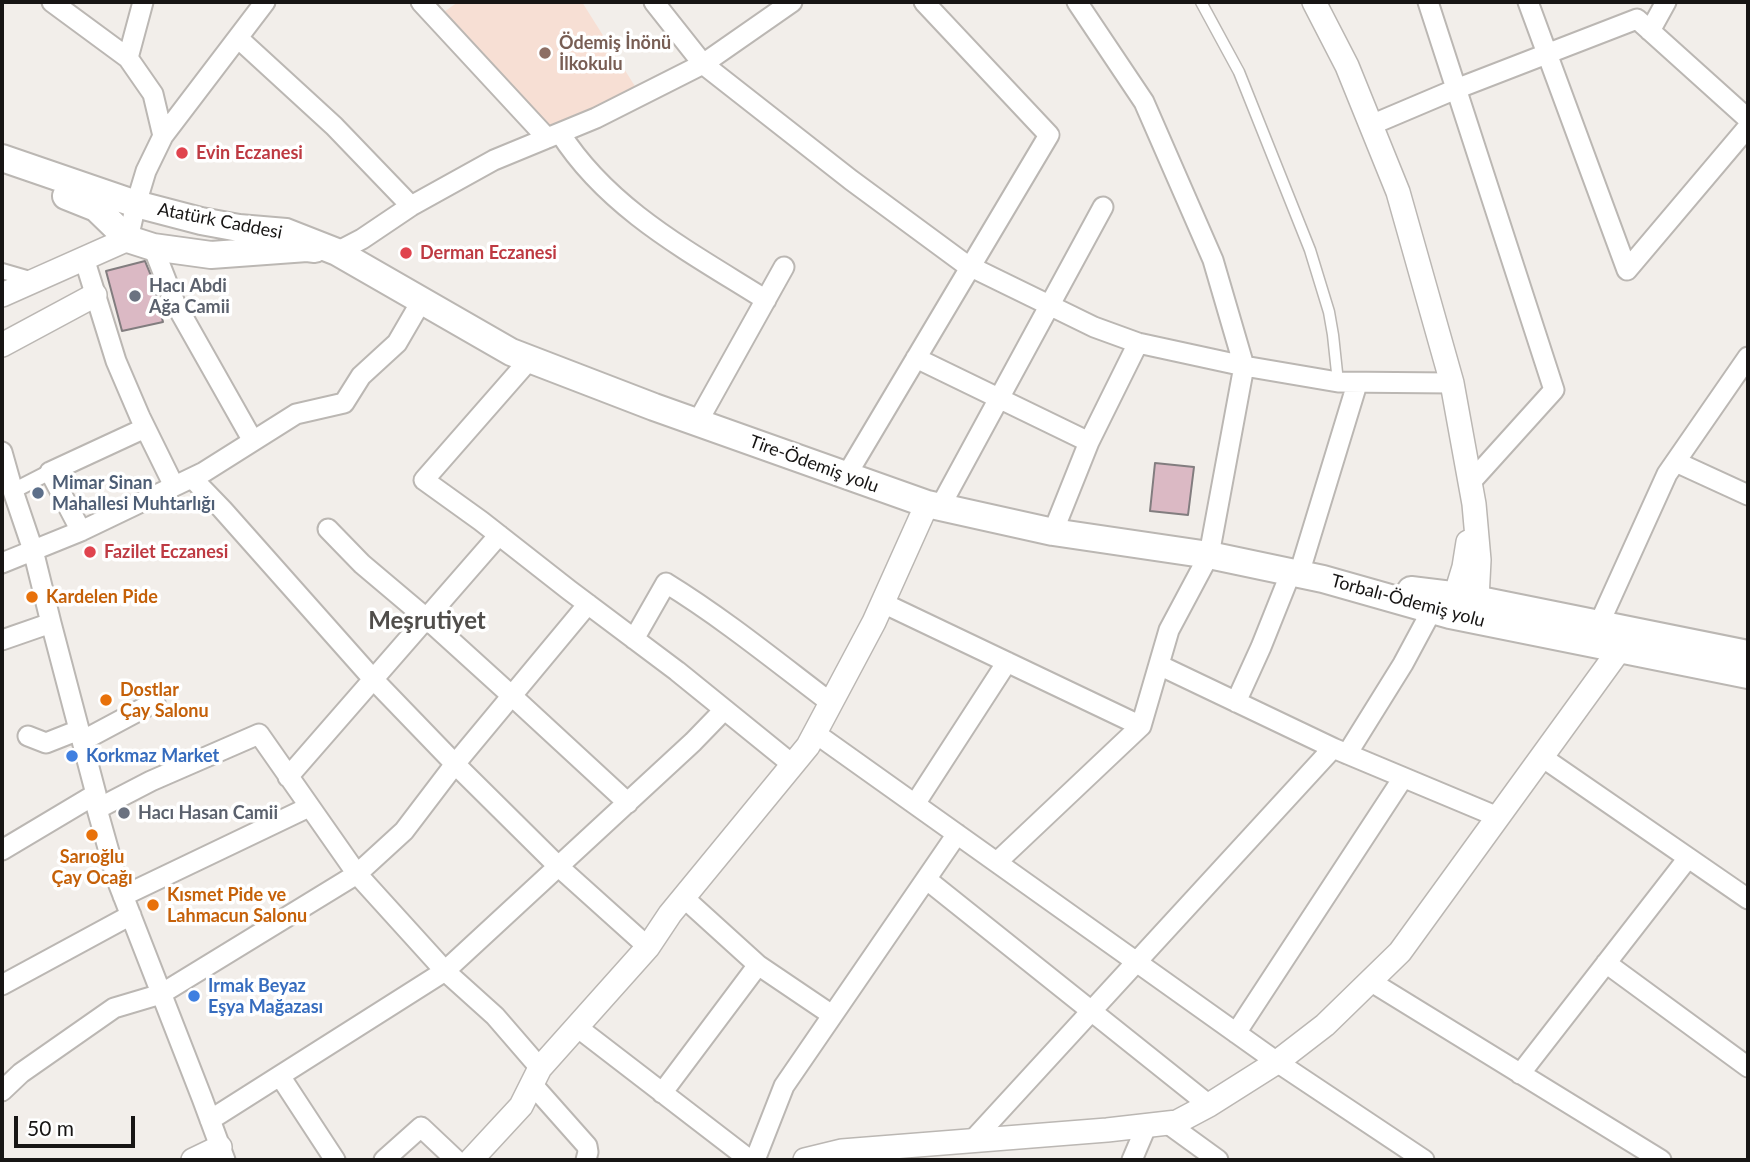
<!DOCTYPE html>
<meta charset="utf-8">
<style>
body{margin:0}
#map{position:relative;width:1750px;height:1162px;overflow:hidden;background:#f2eeea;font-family:Lato,sans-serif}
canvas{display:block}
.frame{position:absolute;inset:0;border:4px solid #171514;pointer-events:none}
.scale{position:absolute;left:14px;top:1116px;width:121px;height:32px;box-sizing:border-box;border:4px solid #171514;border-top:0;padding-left:9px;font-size:21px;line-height:24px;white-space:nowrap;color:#171514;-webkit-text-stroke:5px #fff;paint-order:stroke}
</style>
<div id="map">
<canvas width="1750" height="1162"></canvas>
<div class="frame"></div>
<div class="scale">50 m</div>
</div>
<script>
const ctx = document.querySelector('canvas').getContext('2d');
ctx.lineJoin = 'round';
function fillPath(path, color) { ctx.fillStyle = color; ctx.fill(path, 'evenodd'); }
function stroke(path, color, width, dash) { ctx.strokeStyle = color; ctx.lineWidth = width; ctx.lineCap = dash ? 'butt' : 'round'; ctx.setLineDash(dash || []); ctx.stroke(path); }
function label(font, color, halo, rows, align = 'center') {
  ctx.font = font + ' Lato,sans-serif'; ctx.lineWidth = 7; ctx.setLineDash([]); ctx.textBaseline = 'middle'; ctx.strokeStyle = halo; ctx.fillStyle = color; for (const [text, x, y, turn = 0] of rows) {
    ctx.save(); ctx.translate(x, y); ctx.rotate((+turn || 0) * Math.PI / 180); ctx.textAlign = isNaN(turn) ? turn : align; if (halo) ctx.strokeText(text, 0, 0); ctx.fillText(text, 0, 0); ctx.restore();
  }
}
fillPath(new Path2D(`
 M458 2H582L638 91 550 132 441 14Z`), '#f7dfd4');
const building = new Path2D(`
 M145 261 152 278 163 322 122 331 106 271Z
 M1155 463 1194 467 1188 515 1150 511Z`);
fillPath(building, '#dbb9c4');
stroke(building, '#827d7f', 2);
const service = new Path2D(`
 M1201 2 1239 72 1310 250 1329 312 1333 335 1338 382`);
const pedestrian = new Path2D(`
 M2 271 33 280
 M13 491 50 472`);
const minor = new Path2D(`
 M52 2 128 58 153 94 163 136 146 171 136 204 128 239
 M421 2 547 138
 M654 2 703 64 851 180 965 264 1094 327 1138 343 1244 366 1338 382 1452 383
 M1428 2 1554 390 1470 483
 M1528 2 1627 270 1748 127
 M1650 31 1666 2
 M238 38 334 126 411 206
 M128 58 143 2
 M1371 125 1456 89 1637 19 1748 119
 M560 133C609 210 690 252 766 300
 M163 136 265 2
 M153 247 175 303 253 441
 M337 252 362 239 411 206 494 160 596 118 703 64 792 2
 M84 258 116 361 140 417 174 486
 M916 358 1089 442
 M530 359 424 480 481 521 569 590 677 671 793 765
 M697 423 784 267
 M2 452 13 491 33 550 51 623 96 794 97 809 117 880 202 1098 225 1160
 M1676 462 1748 495
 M846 476 1049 135 924 2
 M192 478 222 509 373 679 455 764 559 867 648 947
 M940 507 1103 207
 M328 529 362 564 426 618 512 696 628 803
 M81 531 50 472 145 428
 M1053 532 1089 442 1138 343
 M2 563 81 531 204 472 296 414 344 403 361 376 397 343 422 300
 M1299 574 1357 384
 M883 603 1141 726
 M1599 624 1667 474 1748 357
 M634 639 666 583C723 618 777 662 831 703
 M2 640 51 623
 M1159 665 1333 748
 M1236 702 1261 647 1291 572
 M815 733 1277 1062 1424 1160
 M28 736 46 743 79 730
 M82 741 155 702
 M1347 754 1403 664 1432 610
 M1542 757 1748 899
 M288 777 499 535
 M915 804 1007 662
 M97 809 151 781 259 734 357 874 445 971 495 1016 540 1068
 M2 850 96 794
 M997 862 1141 726 1169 630 1209 555 1244 366 1213 260 1144 102 1077 2
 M926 879 1209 1105
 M123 896 309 807
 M1606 963 1748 1067
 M758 965 832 1015
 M1370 981 1661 1160
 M2 985 131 915
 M577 1027 750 1160
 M1236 1033 1403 778
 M1520 1074 1688 858
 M280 1076 335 1160
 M532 1084 587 1146 588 1152 586 1160
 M2 1091 21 1073 114 1008 161 994 357 874 404 831 455 764 588 604
 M662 1093 758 965 683 897
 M210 1120 445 971 693 742 724 710
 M1167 1123 1218 1160
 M972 1141 1333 748 1498 817
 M384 1160 421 1127 456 1160
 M755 1160 784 1086 957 834
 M1132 1160 1146 1127`);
const tertiary = new Path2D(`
 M1314 2 1347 66 1398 192 1452 383 1474 504 1479 560 1477 599 1473 616
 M2 295 128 239
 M2 345 95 295
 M1451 610 1464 567 1468 542
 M193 1160 220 1147
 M471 1160 521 1106 540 1068 648 947 670 914 808 746 874 622 927 504
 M805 1160 842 1151 1107 1130 1177 1122 1209 1105 1277 1062 1325 1025 1400 952 1620 649`);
const secondary = new Path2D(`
 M2 158 136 204 201 221 239 228 286 232 337 252 511 352 654 407 927 504 1053 532 1209 555 1323 579 1450 615 1748 675
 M66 196 96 208 128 239 153 247 211 255 307 248 315 249
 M1411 590 1460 596 1748 654`);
stroke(service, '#bbb7b3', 13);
stroke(pedestrian, '#bbb7b3', 18);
stroke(minor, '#bbb7b3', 23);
stroke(tertiary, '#bbb7b3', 26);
stroke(secondary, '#bbb7b3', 30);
stroke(service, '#fff', 10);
stroke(pedestrian, '#fff', 14);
stroke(minor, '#fff', 19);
stroke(tertiary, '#fff', 23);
stroke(secondary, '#fff', 26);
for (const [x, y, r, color] of [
 [545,53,7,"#8d6e63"],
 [182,153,7,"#e0444e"],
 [406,253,7,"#e0444e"],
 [135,296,7,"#6b7280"],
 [38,493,7,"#5c6f8a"],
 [90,552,7,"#e0444e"],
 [32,597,7,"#e8710a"],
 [106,700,7,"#e8710a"],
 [72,756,7,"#3f7fe0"],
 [124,813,7,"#6b7280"],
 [92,835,7,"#e8710a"],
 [153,905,7,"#e8710a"],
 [194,996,7,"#3f7fe0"]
]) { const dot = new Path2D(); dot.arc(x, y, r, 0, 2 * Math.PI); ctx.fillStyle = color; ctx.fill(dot); stroke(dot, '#fff', 2.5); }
label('bold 18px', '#785e54', '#fff', [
 ["Ödemiş İnönü",559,43],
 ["İlkokulu",559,64]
], 'left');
label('bold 18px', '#be3a42', '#fff', [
 ["Evin Eczanesi",196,153],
 ["Derman Eczanesi",420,253],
 ["Fazilet Eczanesi",104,552]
], 'left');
label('18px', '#171514', '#fff', [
 ["Atatürk Caddesi",220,221,11],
 ["Tire-Ödemiş yolu",814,464,20],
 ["Torbalı-Ödemiş yolu",1408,601,15]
]);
label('bold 18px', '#5b616d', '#fff', [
 ["Hacı Abdi",149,286],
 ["Ağa Camii",149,307],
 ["Hacı Hasan Camii",138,813]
], 'left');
label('bold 18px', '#4e5e75', '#fff', [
 ["Mimar Sinan",52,483],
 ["Mahallesi Muhtarlığı",52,504]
], 'left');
label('bold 18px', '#c56008', '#fff', [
 ["Kardelen Pide",46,597],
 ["Dostlar",120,690],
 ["Çay Salonu",120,711],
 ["Sarıoğlu",92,857,"center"],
 ["Çay Ocağı",92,878,"center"],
 ["Kısmet Pide ve",167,895],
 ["Lahmacun Salonu",167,916]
], 'left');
label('bold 18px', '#366cbe', '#fff', [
 ["Korkmaz Market",86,756],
 ["Irmak Beyaz",208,986],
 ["Eşya Mağazası",208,1007]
], 'left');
label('bold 24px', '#514e4b', '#fff', [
 ["Meşrutiyet",427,621]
]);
</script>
